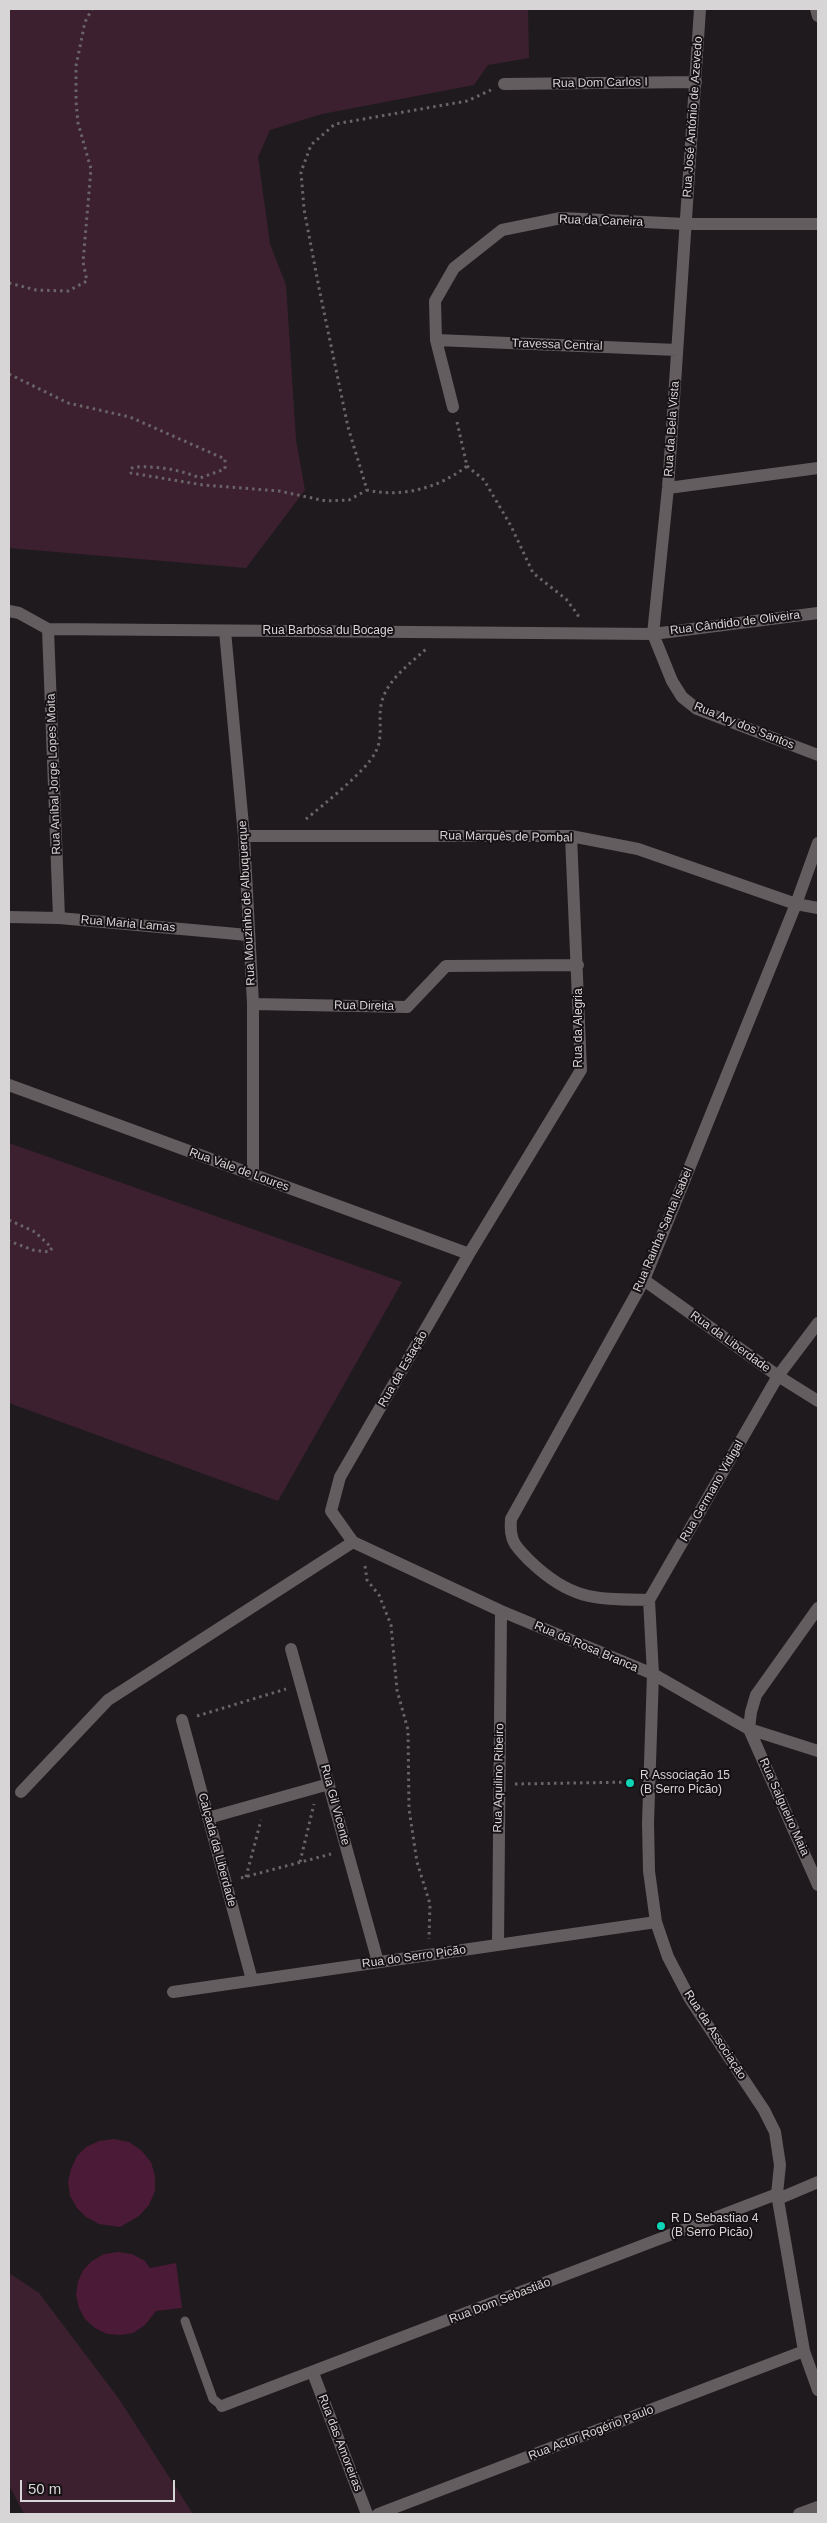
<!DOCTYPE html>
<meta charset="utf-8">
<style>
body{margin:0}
#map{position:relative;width:827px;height:2523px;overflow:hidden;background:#1f1a1d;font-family:Helvetica,sans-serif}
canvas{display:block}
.frame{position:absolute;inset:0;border:10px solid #d8d5d6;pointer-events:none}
.scale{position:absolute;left:20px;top:2480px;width:155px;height:22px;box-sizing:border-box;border:2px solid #d8d5d6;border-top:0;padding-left:6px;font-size:15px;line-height:18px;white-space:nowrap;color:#d8d5d6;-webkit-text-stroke:4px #161114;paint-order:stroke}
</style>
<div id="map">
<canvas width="827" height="2523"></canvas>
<div class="frame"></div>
<div class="scale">50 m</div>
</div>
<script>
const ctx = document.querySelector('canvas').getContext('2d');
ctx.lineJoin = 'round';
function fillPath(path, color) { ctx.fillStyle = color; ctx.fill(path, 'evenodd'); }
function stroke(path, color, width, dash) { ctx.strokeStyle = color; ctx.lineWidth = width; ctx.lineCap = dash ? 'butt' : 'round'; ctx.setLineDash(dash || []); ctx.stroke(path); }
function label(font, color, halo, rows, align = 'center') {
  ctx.font = font + ' Helvetica,sans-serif'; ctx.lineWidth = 4; ctx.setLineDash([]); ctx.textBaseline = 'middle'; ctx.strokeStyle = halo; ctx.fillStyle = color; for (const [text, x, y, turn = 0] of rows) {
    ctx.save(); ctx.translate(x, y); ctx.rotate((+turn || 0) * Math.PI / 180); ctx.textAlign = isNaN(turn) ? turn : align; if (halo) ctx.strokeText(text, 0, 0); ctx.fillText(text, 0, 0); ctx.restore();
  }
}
fillPath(new Path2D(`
 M9 9H528L529 58 488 65 474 85 322 114 270 130 258 157 270 244 286 285 296 440 305 490 246 568 9 548Z
 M9 1143 402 1282 278 1501 9 1403Z
 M9 2273 39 2293 119 2399 193 2514H24L9 2485Z`), '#3d2030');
fillPath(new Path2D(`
 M114 2139 129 2142 141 2150 151 2162 155 2176V2191L149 2205 139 2216 120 2227 99 2224 86 2217 77 2208 70 2196 68 2182 71 2169 77 2156 86 2147 99 2141Z
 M118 2252 132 2254 145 2261 150 2268 176 2263 182 2308 156 2311 145 2325 133 2333 120 2335 107 2334 95 2328 85 2319 79 2308 76 2295 78 2282 83 2270 92 2261 104 2254Z`), '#4b1a37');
stroke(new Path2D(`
 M9 283 36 290 68 291 87 281 83 262 91 169 78 123 76 101V66L85 22 92 9
 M9 374 68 403 130 417 225 459V469L200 478C178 469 157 466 134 467L130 469 131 473 203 485 279 491 326 501 349 500 367 490
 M457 422 467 466C439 488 402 498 367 490L348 427 319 288 304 209 301 172 311 145 335 124 467 101 491 90
 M467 466 484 480 511 526 533 573 566 599 578 615 577 618
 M306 819C323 805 366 771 375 753 384 737 378 722 381 705 386 680 409 665 426 649
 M9 1220 35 1232 52 1248 49 1252 33 1250 9 1241
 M365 1566 367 1580 379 1595 391 1625 397 1690 408 1730 409 1809 417 1862 430 1904 429 1939
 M197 1716 286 1689
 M515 1784 633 1782
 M300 1862 314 1804
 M246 1877 261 1820
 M241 1878 331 1854`), '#696567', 3, [2.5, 4]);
stroke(new Path2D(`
 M185 2321 213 2399 222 2406`), '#635d60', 9);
stroke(new Path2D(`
 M700 9 668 488 653 634 672 681 682 697 697 709 818 755
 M816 9 818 16
 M504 84 696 82
 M436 340 677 350
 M453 407 436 340 435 301 454 268 502 230 561 218 686 224H818
 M668 488 818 468
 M9 611 19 613 48 629 653 634 818 613
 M48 629 59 918
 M225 631 244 836 253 1004V1175
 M244 836H571L638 849 796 904 818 908
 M9 917 59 918 248 935
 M253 1004 407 1007 446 966 578 965
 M9 1085 469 1254
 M644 1280 778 1376 818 1401
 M818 1323 778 1376 649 1600 653 1674 648 1823 649 1871 656 1922 668 1957 690 1999 764 2110 775 2132 780 2165 777 2194 804 2351 818 2390
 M353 1542 331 1511 340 1477 469 1254 581 1070 571 836
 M353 1542 501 1611 653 1674 749 1729 818 1751
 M649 1600C597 1599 572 1601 531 1562 516 1547 509 1542 511 1519L644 1280 796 904 818 843
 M818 1608 756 1695 751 1712 749 1729 818 1885
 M291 1649 378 1962
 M182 1720 252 1980
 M21 1792 108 1700 353 1542
 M208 1818 329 1784
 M498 1945 501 1611
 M173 1992 656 1922
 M778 2199 818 2182
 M313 2373 367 2514
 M222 2406 777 2194
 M378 2514 804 2351
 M799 2514 818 2507`), '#635d60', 12);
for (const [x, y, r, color] of [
 [630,1783,5,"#0dd5b5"],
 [661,2226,5,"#0dd5b5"]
]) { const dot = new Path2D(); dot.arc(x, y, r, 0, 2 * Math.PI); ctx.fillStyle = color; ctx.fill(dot); stroke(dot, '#161114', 2); }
label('12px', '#d8d5d6', '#161114', [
 ["Rua Dom Carlos I",600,83,-1],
 ["Rua José António de Azevedo",693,117,-86],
 ["Rua da Caneira",601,221,2],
 ["Travessa Central",557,345,2],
 ["Rua da Bela Vista",672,429,-86],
 ["Rua Cândido de Oliveira",735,623,-7],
 ["Rua Barbosa du Bocage",328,631],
 ["Rua Ary dos Santos",744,726,22],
 ["Rua Aníbal Jorge Lopes Moita",54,774,-92],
 ["Rua Marquês de Pombal",506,837,1],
 ["Rua Mouzinho de Albuquerque",247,903,-93],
 ["Rua Maria Lamas",128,924,5],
 ["Rua Direita",364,1006,1],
 ["Rua da Alegria",579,1028,-90],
 ["Rua Vale de Loures",239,1170,20],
 ["Rua Rainha Santa Isabel",663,1230,-67],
 ["Rua da Liberdade",730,1342,36],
 ["Rua da Estação",403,1369,-60],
 ["Rua Germano Vidigal",712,1491,-60],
 ["Rua da Rosa Branca",586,1647,23],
 ["Rua Aquilino Ribeiro",499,1778,-89],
 ["Rua Gil Vicente",335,1805,75],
 ["Rua Salgueiro Maia",784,1807,66],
 ["Calçada da Liberdade",217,1850,75],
 ["Rua do Serro Picão",414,1957,-8],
 ["Rua da Associação",715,2035,57],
 ["Rua Dom Sebastião",500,2301,-21],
 ["Rua Actor Rogério Paulo",591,2433,-21],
 ["Rua das Amoreiras",340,2443,69]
]);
label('12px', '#d8d5d6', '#161114', [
 ["R Associação 15",640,1776],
 ["(B Serro Picão)",640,1790],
 ["R D Sebastiao 4",671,2219],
 ["(B Serro Picão)",671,2233]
], 'left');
</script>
